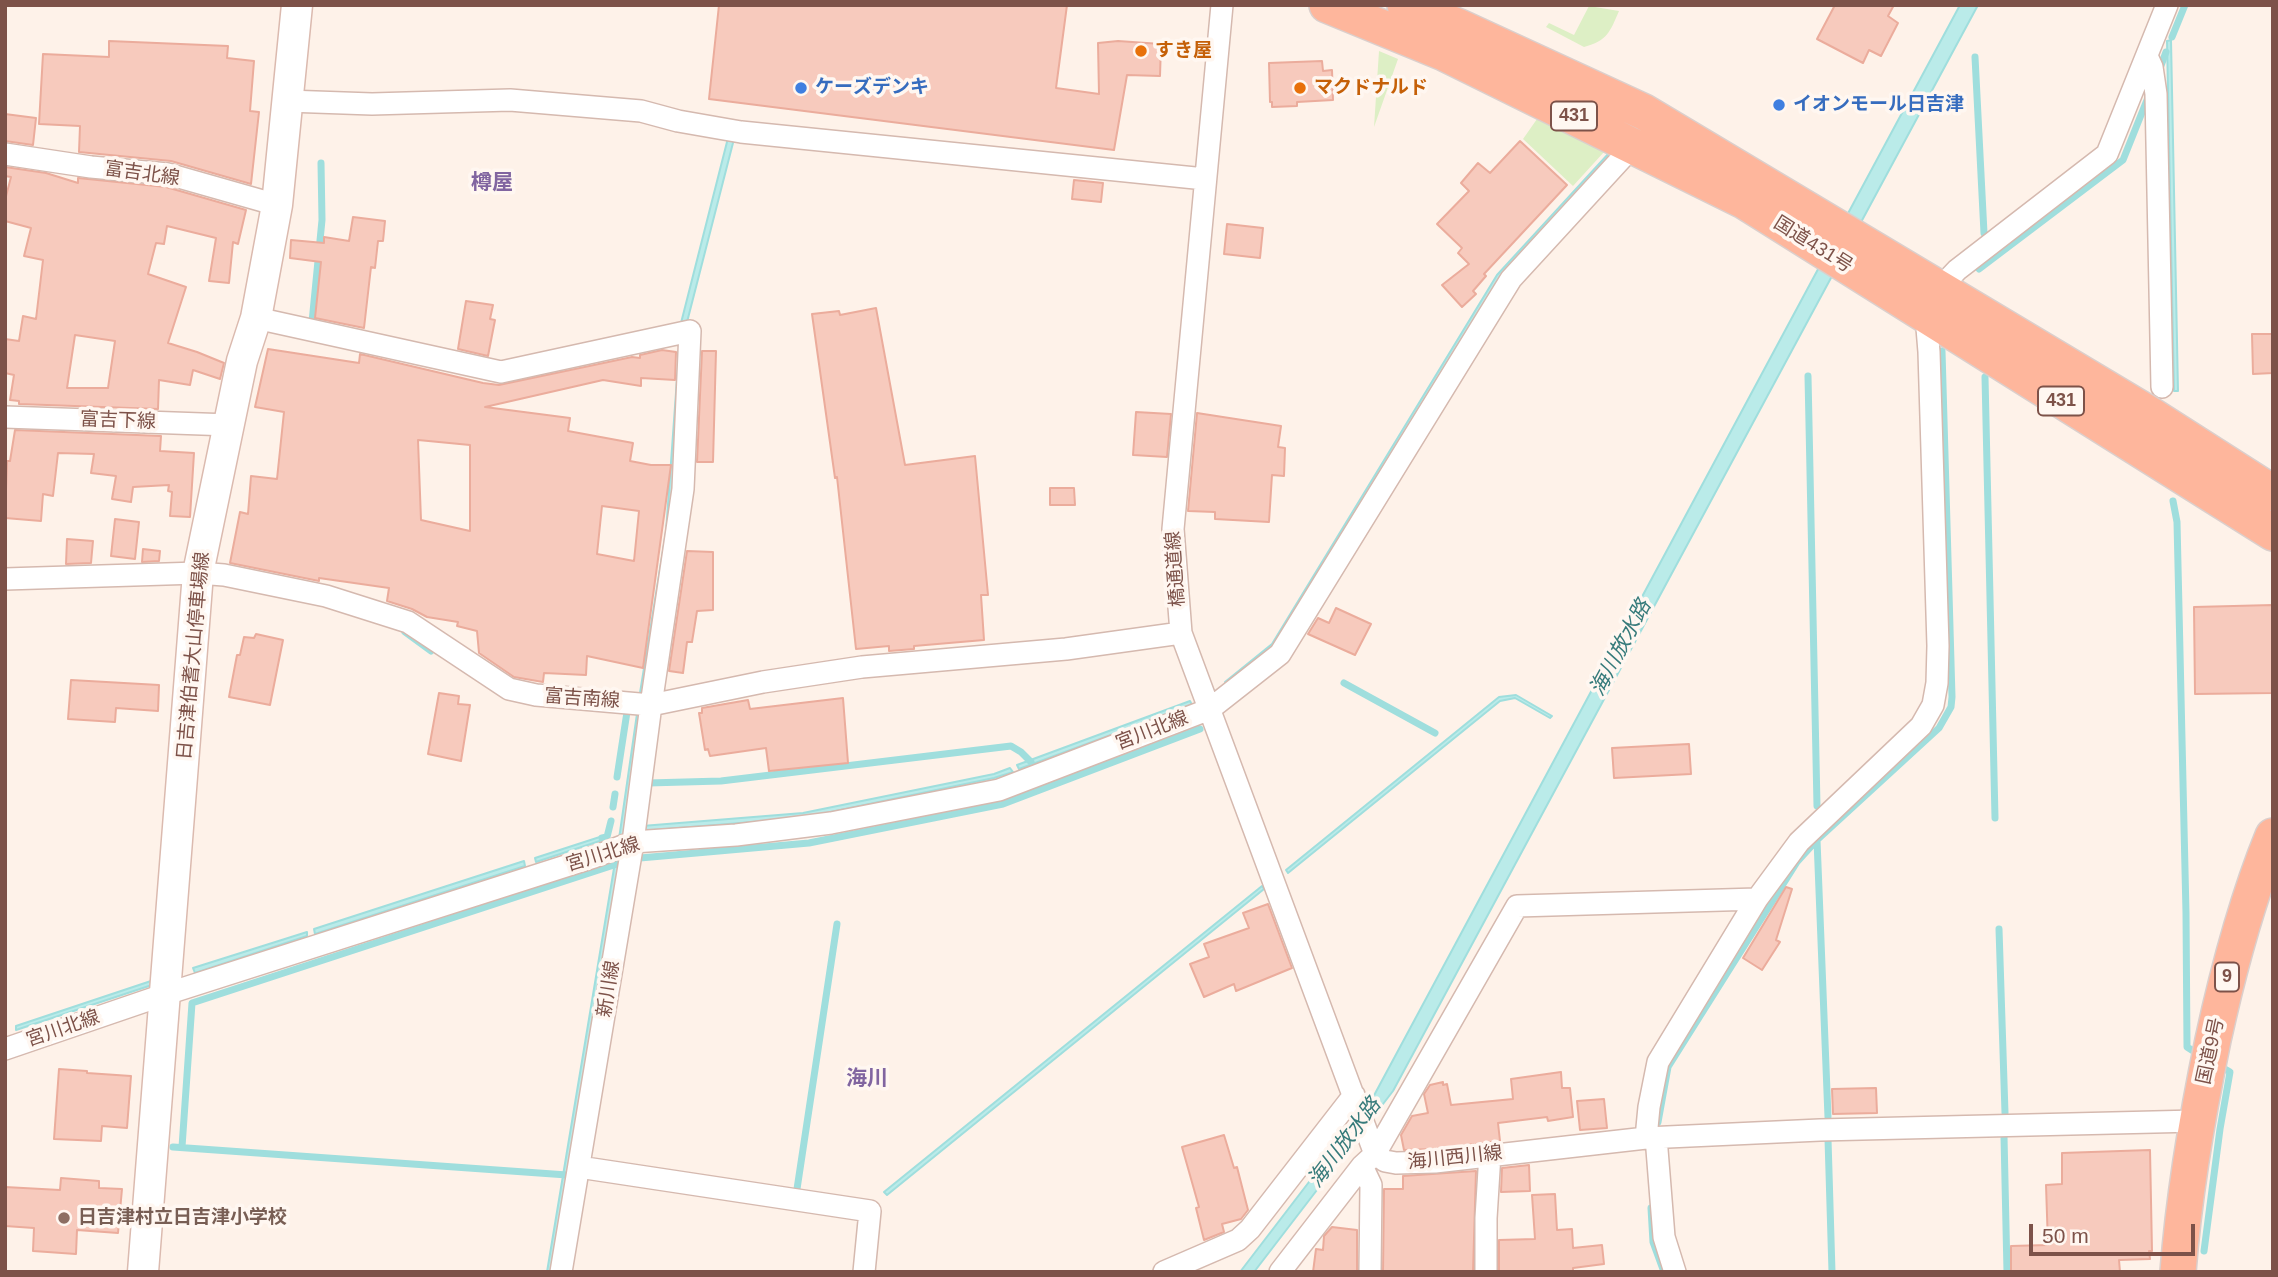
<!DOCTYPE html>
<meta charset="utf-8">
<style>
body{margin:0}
#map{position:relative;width:2278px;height:1277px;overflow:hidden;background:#fef2e9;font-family:Arial,sans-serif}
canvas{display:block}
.frame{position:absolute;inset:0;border:7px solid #7d5249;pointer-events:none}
.scale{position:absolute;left:2029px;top:1224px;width:166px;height:32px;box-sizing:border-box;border:4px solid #7d5249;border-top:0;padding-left:9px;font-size:21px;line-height:24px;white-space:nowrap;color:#7d5249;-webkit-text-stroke:5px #fff7f1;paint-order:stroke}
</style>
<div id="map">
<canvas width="2278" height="1277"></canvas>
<div class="frame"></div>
<div class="scale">50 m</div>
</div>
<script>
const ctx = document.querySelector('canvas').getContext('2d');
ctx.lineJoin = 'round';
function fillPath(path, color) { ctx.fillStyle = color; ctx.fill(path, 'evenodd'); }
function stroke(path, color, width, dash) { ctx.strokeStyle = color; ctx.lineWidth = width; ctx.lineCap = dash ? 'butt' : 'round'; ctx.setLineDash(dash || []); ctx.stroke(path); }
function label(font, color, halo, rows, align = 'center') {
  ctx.font = font + ' Arial,"Noto Sans JP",sans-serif'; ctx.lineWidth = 7; ctx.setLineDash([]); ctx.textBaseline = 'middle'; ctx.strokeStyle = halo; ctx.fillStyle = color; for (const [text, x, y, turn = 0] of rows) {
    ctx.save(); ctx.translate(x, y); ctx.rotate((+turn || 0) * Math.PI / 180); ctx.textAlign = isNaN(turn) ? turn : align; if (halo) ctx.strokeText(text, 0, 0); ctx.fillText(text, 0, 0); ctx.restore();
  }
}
fillPath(new Path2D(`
 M1589 6 1619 11C1610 32 1607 41 1584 47L1546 27 1549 23 1574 35Z
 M1379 51 1398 59 1374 127Z
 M1537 119 1604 152 1573 186 1523 139Z`), '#ddefc5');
const water = new Path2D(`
 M1960 5H1978L1393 1091 1254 1272H1240L1371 1101Z
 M2171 40 2178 391H2174L2167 41Z
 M728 138 734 139 686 326 675 499 625 834 554 1272H547L620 832 640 693 666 532 681 323Z
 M1610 152 1614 156 1501 278 1275 648 1227 686 1225 682 1272 644 1497 275Z
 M1516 695 1552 716 1550 718 1515 698 1500 701 1288 873 1286 870 1499 697Z
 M1190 701 1192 705 1019 769 1017 765Z
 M1010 768 1013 772 994 778 802 818 641 831 642 826 803 813 994 774Z
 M609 834V838L536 862 535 858Z
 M524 861 525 866 315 934 314 929Z
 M1262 886 1264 889 887 1195 884 1192Z
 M307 932V936L195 973 193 968Z
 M151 981 152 985 16 1030V1026Z`);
fillPath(water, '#baebe9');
stroke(water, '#9fdedd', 2);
stroke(new Path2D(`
 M2172 37 2185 5
 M1975 57 1984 233
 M2159 71 2166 52
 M1979 269 2123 160 2149 95
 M312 322 322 220 321 163
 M1808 376 1817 806
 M1985 377 1995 818
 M2173 501 2177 522 2186 913 2187 1047 2201 1056
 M405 632 431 651
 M1344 683 1435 733
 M617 777 627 712
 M648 783 721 781 1011 746 1021 752 1031 762
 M613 807 615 794
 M602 838 607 837 611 821
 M1817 840 1828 1117
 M640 858 809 843 1003 804 1200 729
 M1999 929 2005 1113
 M1658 1122 1668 1067 1797 862 1817 840 1939 728 1951 707 1952 697 1942 351
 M2004 1136 2007 1272
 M1828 1139 1832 1272
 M173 1147 567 1175
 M182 1147 192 1003 617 864
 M797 1189 837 924
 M1651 1208 1653 1242 1664 1272
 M2204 1251 2220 1129 2230 1072 2218 1065`), '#9fdedd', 7);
const building = new Path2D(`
 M719 5H1067L1056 88 1099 94 1098 43 1118 41 1161 44 1160 76 1127 75 1114 150 709 99Z
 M1835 5H1894L1888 16 1898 23 1881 56 1869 50 1863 63 1817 39Z
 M109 41 228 46 227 58 254 61 250 111 259 112 251 184 171 161 79 152 80 126 39 124 43 54 109 57Z
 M1322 61 1323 71 1332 70 1333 100 1297 102V106L1272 107V102H1270L1269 63Z
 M5 114 36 118 33 145 5 141Z
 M1520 141 1567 185 1484 274 1486 276 1473 291 1476 294 1462 307 1442 285 1469 264 1458 253 1462 248 1437 224 1469 191 1461 183 1478 163 1490 173Z
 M5 167 46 173 78 183V178L166 187 246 210 238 244 233 242 229 283 209 281 216 238 167 226 164 244 156 243 148 274 186 287 168 343 197 352 224 363 220 379 193 370 190 385 159 380 158 409 19 404V401L10 400 14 375 5 373V339L19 341 23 316 36 319 43 260 24 256 31 228 5 221V200L11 177 5 176ZM75 335 115 341 108 388H67Z
 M1074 180 1103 183 1101 202 1072 199Z
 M353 217 385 221 383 241H378L375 268 371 267 364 328 315 318 321 262 290 258 291 240 324 243V237L349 241Z
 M1227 224 1263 228 1260 258 1224 254Z
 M466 301 493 305 490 319 495 320 488 356 458 349Z
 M876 308 905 465 975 456 988 595H981L984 640 914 646V649L889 651V646L856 649 837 477 835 478 812 314 839 311 840 315Z
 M2252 334H2273V373L2253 374Z
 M268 349 359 363 360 354 483 383 499 385 632 357 640 358V355L662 350 676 352 675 380 641 378V386L603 380 485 407 570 418 568 431 633 443 630 461 651 465H671L643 668 587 656 586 675 544 673 543 682 514 677 479 653 477 631 457 626 458 622 427 617 412 609 387 601 389 588 319 578V581L230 563 240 512 248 514 251 476 277 479 284 412 255 407ZM418 440 470 445V531L421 520ZM602 506 639 511 634 561 597 554Z
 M702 351H716L713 462H697Z
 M1136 412 1171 414 1167 457 1133 455Z
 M1197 413 1281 426 1278 447 1285 448 1284 476 1272 475 1269 522 1215 519V512L1188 511Z
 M15 430 161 436 160 451 194 453 190 517 170 516 172 492 168 491 169 485 133 487 131 502 112 499 116 476 91 473 94 454 58 453 53 496 43 494 41 521 5 518 7 461H10Z
 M1050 488H1074L1075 505H1050Z
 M115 519 139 522 135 559 111 556Z
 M67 539 93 541 91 563 66 564Z
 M143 549 160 551 159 561 142 562Z
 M687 551 713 552V610L697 611 692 642H687L683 673 669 671Z
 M2273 605V693L2195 694 2194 607Z
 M1336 608 1371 624 1355 655 1308 634 1318 618 1329 623Z
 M256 634 283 640 270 705 229 697 237 655H240L244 637 254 638Z
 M71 680 159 685 158 711 116 708 115 722 68 719Z
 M439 693 459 696 458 704 470 705 461 761 428 754Z
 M843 698 848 763 769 771 766 748 710 756 708 749 705 750 699 713H702V708L748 700 750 709Z
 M1689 744 1691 774 1614 778 1612 748Z
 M1786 887 1792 889 1776 940 1780 942 1762 970 1743 958Z
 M1268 904 1292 968 1236 991 1234 984 1204 997 1190 964 1209 957 1204 944 1249 928 1243 913Z
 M59 1069 87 1071V1073L131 1076 127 1128 102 1126 101 1141 54 1139Z
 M1561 1072 1562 1088H1570L1573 1117 1548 1121 1547 1117 1498 1123 1500 1141 1434 1149 1404 1150 1401 1135 1412 1116 1428 1113 1424 1094 1430 1085 1443 1082V1085L1447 1084 1451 1105 1513 1099 1511 1079Z
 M1876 1088 1877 1113 1833 1114 1832 1089Z
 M1604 1099 1607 1128 1580 1130 1577 1101Z
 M1224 1135 1234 1168 1237 1167 1248 1210 1241 1219 1222 1224 1224 1232 1204 1240 1196 1208 1199 1207 1182 1147Z
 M2150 1150 2152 1251H2149L2150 1259 2119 1260 2120 1272H2011V1246L2048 1245 2046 1185 2062 1184V1153Z
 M1529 1165 1530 1191 1501 1192 1502 1168Z
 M1476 1171 1473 1272H1383L1384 1189H1403V1176Z
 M61 1178 99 1181V1188L122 1189 118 1233 77 1230 76 1254 33 1251 34 1228 5 1226V1187L60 1190Z
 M1555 1194 1557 1230 1572 1229 1573 1248 1602 1245 1604 1264 1573 1268V1272H1499V1240L1535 1239 1532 1195Z
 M1332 1227 1357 1230V1272H1313L1316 1249 1323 1250 1324 1236Z`);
fillPath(building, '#f7cabd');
stroke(building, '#ebac9c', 2);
const minor = new Path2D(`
 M1222 5 1173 529 1181 633 1375 1154
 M2147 56 2152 67 2156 94 2162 387
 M287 101 372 104 510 100 641 111 678 121 741 132 1205 179
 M5 154 91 167 168 174 277 205
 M1939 289 1957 270 2107 154 2167 5
 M256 318 501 372 690 331 683 489 651 705 633 842 561 1272
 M5 417 230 425
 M5 579 198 573 224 575 326 596 408 622 509 689 536 695 651 705 763 682 862 667 1066 649 1181 633
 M5 1049 166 994 594 857 633 842 736 835 831 823 999 790 1210 709 1280 654 1511 279 1634 145
 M1656 1137 1664 1237 1675 1272
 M1646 1138 1649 1107 1658 1062 1757 899 1799 842 1921 726 1933 705 1937 683 1938 646 1929 352 1926 316
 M1375 1154 1517 906 1757 899
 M1362 1166 1371 1185 1370 1272
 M579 1167 870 1211 864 1272
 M1164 1272 1238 1240 1250 1229 1354 1095
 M1280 1272 1362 1166 1375 1154 1385 1161 1396 1163 1435 1162 1646 1138 1820 1130 2196 1121
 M1486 1272V1218L1490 1154`);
const secondary = new Path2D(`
 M143 1272 198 573 242 361 256 318 277 205 297 5`);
const trunk = new Path2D(`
 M1327 5 1444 53 1744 201 2273 533
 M1405 5 1457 26 1644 112 2146 412 2273 493
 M2178 1272C2184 1193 2197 1117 2213 1040 2228 971 2246 902 2273 836`);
stroke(minor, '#d5b9af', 24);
stroke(secondary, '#dbbaaf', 33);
stroke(trunk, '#dbcfcc', 38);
stroke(minor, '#fff', 21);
stroke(secondary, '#fff', 30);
stroke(trunk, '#feb69c', 35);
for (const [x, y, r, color] of [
 [1141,51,7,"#e8710a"],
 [801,88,7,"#3f7fe0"],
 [1300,88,7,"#e8710a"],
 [1779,105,7,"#3f7fe0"],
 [64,1218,7,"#8d6e63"]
]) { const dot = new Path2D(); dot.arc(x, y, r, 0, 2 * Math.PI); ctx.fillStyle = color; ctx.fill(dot); stroke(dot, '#fff7f1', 2.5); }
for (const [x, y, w] of [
 [1574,116,46],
 [2061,401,46],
 [2227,977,24]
]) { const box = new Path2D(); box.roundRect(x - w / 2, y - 14.5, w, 29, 5); ctx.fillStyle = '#fff7f1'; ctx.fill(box); stroke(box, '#7d5249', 2); }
label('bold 18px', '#7d5249', null, [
 ["431",1574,116],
 ["431",2061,401],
 ["9",2227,977]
]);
label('bold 19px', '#c56008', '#fff7f1', [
 ["すき屋",1155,51],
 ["マクドナルド",1314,88]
], 'left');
label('bold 19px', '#366cbe', '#fff7f1', [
 ["ケーズデンキ",815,88],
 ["イオンモール日吉津",1793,105]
], 'left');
label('19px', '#7d5249', '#fff7f1', [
 ["富吉北線",142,174,8],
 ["国道431号",1813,245,32],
 ["富吉下線",118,421,2],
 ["橋通道線",1176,569,-94],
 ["日吉津伯耆大山停車場線",194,656,-85],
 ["富吉南線",582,699,4],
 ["宮川北線",1152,731,-21],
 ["宮川北線",603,855,-17],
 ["新川線",609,989,-81],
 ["宮川北線",63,1029,-19],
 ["国道9号",2211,1051,-78],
 ["海川西川線",1455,1158,-6]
]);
label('bold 19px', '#785e54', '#fff7f1', [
 ["日吉津村立日吉津小学校",78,1218]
], 'left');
label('bold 21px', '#8165a0', '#fff7f1', [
 ["樽屋",492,183],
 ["海川",867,1079]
]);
label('italic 21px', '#377b7b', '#fff7f1', [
 ["海川放水路",1621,648,-62],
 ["海川放水路",1345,1143,-53]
]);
</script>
